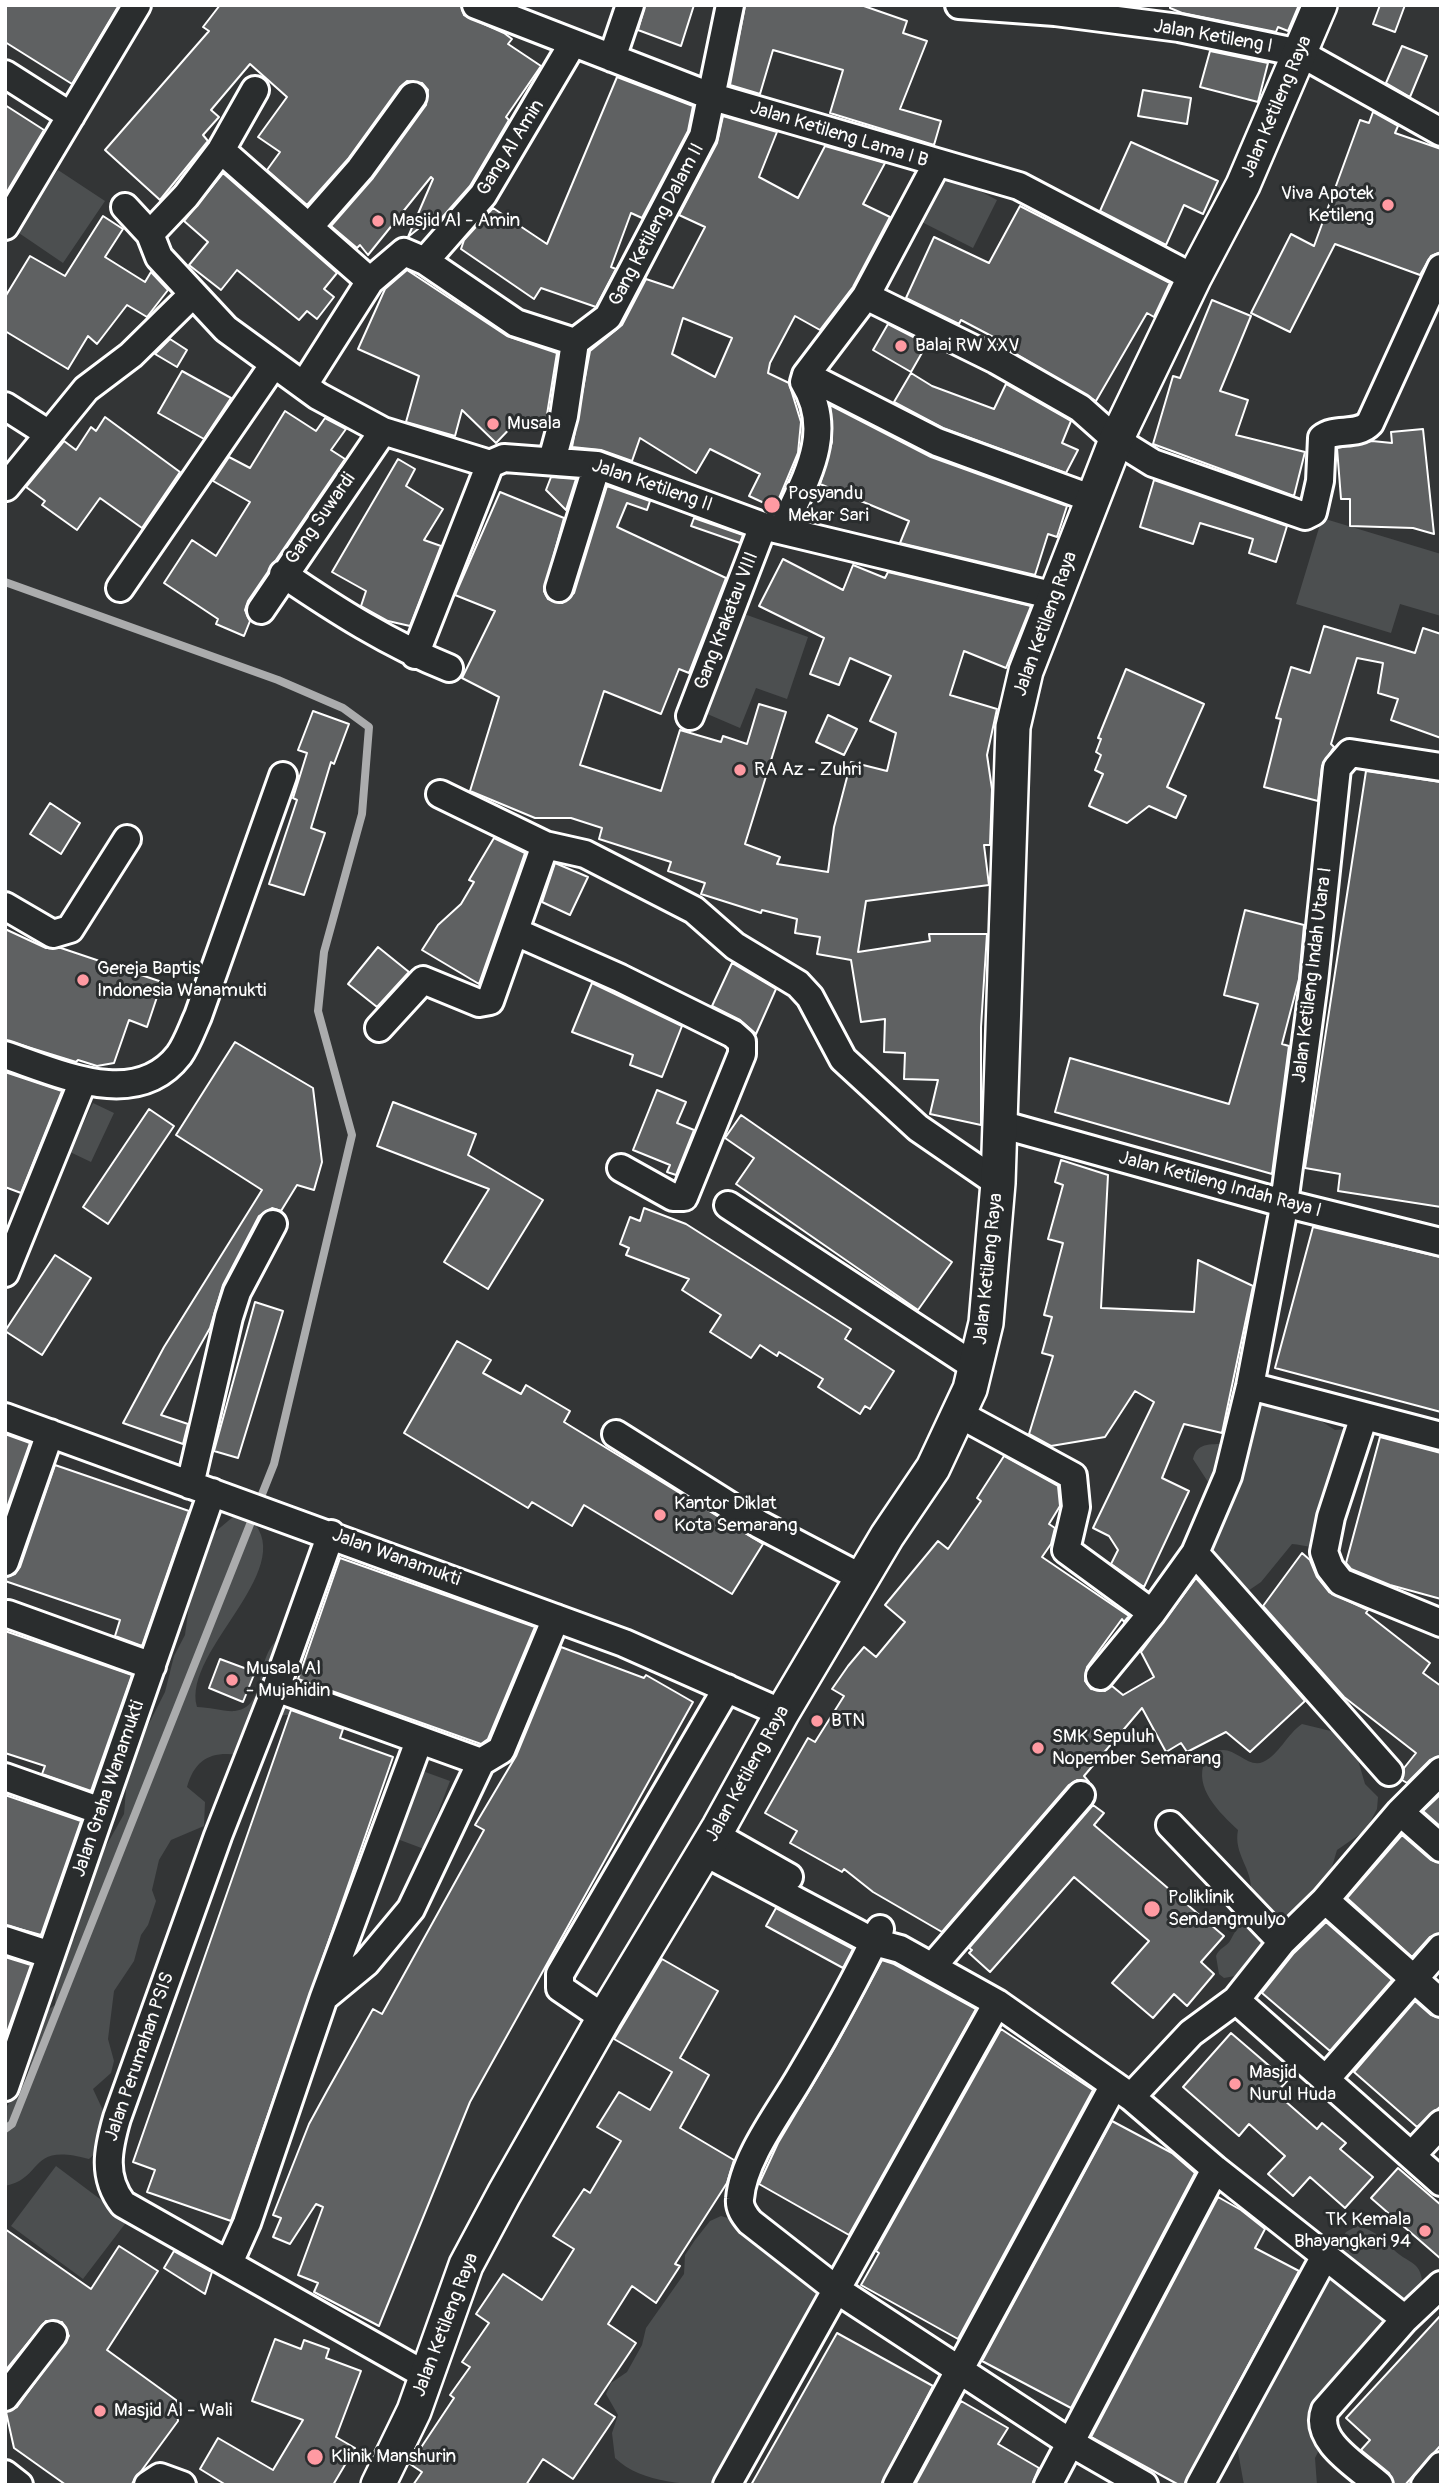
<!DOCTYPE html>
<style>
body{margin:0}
#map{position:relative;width:1446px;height:2490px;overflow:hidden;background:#333536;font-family:Pangolin,sans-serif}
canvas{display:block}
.frame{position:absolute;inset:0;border:7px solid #fff;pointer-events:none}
</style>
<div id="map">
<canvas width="1446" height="2490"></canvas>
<div class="frame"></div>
</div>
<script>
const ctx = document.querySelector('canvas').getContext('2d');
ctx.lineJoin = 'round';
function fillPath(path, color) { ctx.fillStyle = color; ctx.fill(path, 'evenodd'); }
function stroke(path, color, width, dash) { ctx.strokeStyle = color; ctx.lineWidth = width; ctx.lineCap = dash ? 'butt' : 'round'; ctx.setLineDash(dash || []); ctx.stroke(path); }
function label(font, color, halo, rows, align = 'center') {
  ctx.font = font + ' Pangolin,sans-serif'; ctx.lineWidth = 6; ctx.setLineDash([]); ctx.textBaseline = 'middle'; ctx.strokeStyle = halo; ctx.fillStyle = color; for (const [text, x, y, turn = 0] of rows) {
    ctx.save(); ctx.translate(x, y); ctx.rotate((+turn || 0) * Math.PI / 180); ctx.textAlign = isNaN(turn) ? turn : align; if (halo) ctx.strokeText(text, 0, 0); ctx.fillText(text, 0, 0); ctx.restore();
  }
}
fillPath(new Path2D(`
 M58 170 105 201 63 263 16 231Z
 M939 170 997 200 973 248 914 218Z
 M1322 518 1441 554V616L1400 604 1391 633 1296 604Z
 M747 615 808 637 787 699 756 688 740 728 705 713 736 616Z
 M93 1103 114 1113 91 1162 70 1152Z
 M1259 1399 1309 1413 1335 1430 1347 1429C1350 1467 1366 1529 1319 1546 1312 1549 1300 1544 1292 1544L1261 1582 1245 1593 1199 1537 1210 1485 1193 1459C1197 1440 1214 1446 1228 1443Z
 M246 1515C308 1564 181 1649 197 1707 209 1707 225 1712 235 1711 273 1706 248 1646 292 1631L283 1674 328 1708 325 1721C303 1724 303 1716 286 1715 268 1714 250 1743 239 1755 211 1751 195 1759 187 1787L205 1802 204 1826 171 1840 159 1860 152 1890 156 1901 148 1925 141 1935 134 1961 114 1991 108 2039 114 2061 111 2073 93 2089 108 2121 106 2144 89 2159C27 2142 45 2178 5 2186V2109L27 2078 39 2028 45 2012 55 2005 59 1961 75 1937 91 1873 124 1814 127 1777 133 1755 165 1692 174 1656 185 1635 190 1598 202 1565 215 1532 234 1516Z
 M1302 1724 1339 1733 1356 1753 1365 1784 1378 1797 1377 1809 1366 1830 1337 1850 1328 1880 1249 1965 1235 1976 1224 1978 1219 1974 1216 1956C1219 1948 1226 1947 1230 1941 1238 1926 1249 1911 1251 1892 1253 1869 1233 1854 1238 1830 1220 1813 1193 1788 1205 1761 1209 1754 1215 1750 1223 1750 1237 1750 1249 1768 1263 1762 1279 1755 1287 1734 1302 1724Z
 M417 1769 450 1781 424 1849 392 1837Z
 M56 2166 128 2220 83 2279 11 2226Z
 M721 2216 738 2221 828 2279 802 2324 734 2485C697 2485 644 2486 615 2458L612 2433 618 2415 606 2394 611 2383 627 2372 642 2345 646 2328 684 2274 685 2255 695 2240 710 2221Z
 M1357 2226C1375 2230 1381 2238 1394 2250 1411 2266 1421 2259 1423 2288L1353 2383 1315 2458 1317 2485H1244L1238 2452 1243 2426 1296 2327 1319 2299 1340 2242 1346 2232Z`), '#4c4f50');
stroke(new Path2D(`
 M5 582 278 680 343 708 369 727 362 814 324 952 318 1011 352 1135 274 1464 12 2124 5 2129`), '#abacad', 8);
const building = new Path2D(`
 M5 5H119L72 84 5 42Z
 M220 5H461L464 15 504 33 512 39 508 44 541 66 506 117 509 120 470 186 439 221 433 217 408 237 433 179 431 177 368 255 360 245 357 248 331 226 373 178 426 105 428 90 422 83 407 81 400 87 348 159 307 205 267 170 280 152 258 137 287 97 250 64 211 110 219 117 203 135 208 141 160 200 105 150 209 31 203 27Z
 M645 5H694L681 46 638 30Z
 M745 5H861L907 21 903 33 927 41 900 109 941 121 934 145 830 113 843 70 773 50 760 94 730 85Z
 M1170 5H1299L1288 31 1278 27 1276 32 1182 13 1170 8Z
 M1380 5H1405L1395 32 1373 24Z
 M1402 46 1427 56 1410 97 1386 83Z
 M1210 51 1268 63 1258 102 1200 87Z
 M617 77 693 106 688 131 642 218 631 213 611 267 616 269 596 307 541 288 534 299 461 249 464 240 493 208 547 244Z
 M1143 90 1191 98 1187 124 1138 116Z
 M5 105 44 130 5 195Z
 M1373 112 1398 126 1395 133 1441 149V252L1431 256 1420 275 1335 244 1290 332 1251 313 1291 234 1314 246 1360 120 1369 123Z
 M723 116 777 132 759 177 798 198 825 146 885 163 863 204 890 217 853 287 820 330 795 316 770 363 768 373 789 383 801 422 798 453 775 508 749 496 760 474 710 449 696 473 640 438 632 461 601 450 572 447 590 351 622 325 646 279 673 288 705 227 679 215 717 143ZM683 318 732 338 715 377 672 354Z
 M1131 142 1218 181 1203 214 1184 205 1166 245 1100 211Z
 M223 173 337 273 324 289 334 297 317 319 307 311 299 320 237 270 221 290 189 265 208 242 184 221Z
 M1020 206 1170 283 1154 317 1147 313 1096 401 997 343 999 340 961 320 959 324 906 298 934 237 989 263Z
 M103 216 123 229 105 257 145 282 151 272 168 290 147 317 127 305 97 344 88 336 68 369 5 331V297L30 256 65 276Z
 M407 270 507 336 557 353 545 427 518 420 496 443 462 410 455 436 406 422 419 376 358 349 385 289Z
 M1212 300 1251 316 1220 391 1248 400 1236 435 1305 452 1294 496 1153 444 1173 376 1180 378Z
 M888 324 927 344 911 372 873 350Z
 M170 339 187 350 177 367 155 354Z
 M182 371 231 398 204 439 158 413Z
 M911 373 932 386 994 409 1006 384 1071 421 1062 443 1078 450 1066 473 943 428 894 402Z
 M830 405 931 457 1067 506 1057 537 1048 534 1035 575 900 543 909 521 820 484 832 442Z
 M285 411 316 431 325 418 346 429 331 450 345 459 248 601 245 610 250 621 244 636 216 624 218 619 164 583 192 540 216 556 250 502 213 481 229 457 250 468Z
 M105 417 180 472 142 528 100 498 77 530 42 505 45 501 26 487 64 441 76 450 91 427 96 431Z
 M1423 429 1434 534 1413 528 1350 526V499H1341L1337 448 1372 441 1392 443 1391 432Z
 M398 459 415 469 406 486 443 509 424 540 441 546 410 626 388 621 361 606 366 591 332 572Z
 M551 477 576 479 566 510 546 490Z
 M1154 480 1287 526 1276 562 1249 553 1253 539 1200 523 1193 544 1140 527Z
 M607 486 650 501 647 510 627 503 617 527 726 578 689 673 679 669 661 714 604 691 580 765 661 791 680 730 721 742 723 736 747 744 759 704 786 712 745 844 780 857 777 864 828 872 834 827 851 762 887 771 896 733 870 721 891 676 850 658 839 685 810 674 824 638 759 606 783 559 843 590 853 565 885 578 888 572 1031 606 1006 668 964 651 950 695 997 709 987 755 992 789 990 845H984L989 885 866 901 858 952 930 941 929 934H987L981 1027V1125L930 1114 938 1080 904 1079 905 1053 884 1052 885 1019 861 1022 851 960 817 954 820 937 795 933 797 919 762 910 761 913 701 894 705 883 668 871 671 862 599 839 602 828 571 818H535L470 791 499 697 462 678 495 611 455 595 500 492 564 518 544 591 548 599 562 603 574 593Z
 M694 518 743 535 740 543 691 526Z
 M1324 626 1415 653 1423 628 1441 634V738L1391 720 1398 699 1378 693 1383 663 1357 658 1331 744 1334 747 1322 766 1318 801 1264 787 1281 719 1276 718 1291 667 1310 673Z
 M1126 669 1204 704 1167 787 1186 796 1176 818 1149 806 1127 823 1089 806 1103 774 1095 770 1101 755 1096 752 1101 739 1098 738Z
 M313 711 349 724 334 764 331 762 311 828 325 833 304 895 269 884 297 800 293 798 307 753 298 750Z
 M828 715 857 729 844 755 816 742Z
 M1366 771 1441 782V1207L1338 1191 1340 1174 1305 1168Z
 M50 803 80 823 61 854 30 834Z
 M494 838 525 853 479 984 422 950 438 925 461 904 474 882 469 880Z
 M555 863 588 877 570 915 542 902Z
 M1245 910 1304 925 1299 979 1282 1044 1289 1046 1272 1174 1055 1112 1070 1058 1229 1104 1258 1004 1224 995Z
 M5 929 46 948H61L162 982 147 1027 129 1020 114 1063 97 1066 78 1060 76 1062 5 1040Z
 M378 947 409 972 377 1007 348 984Z
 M732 963 776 989 756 1034 740 1020 712 1006Z
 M592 983 682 1026 662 1077 630 1065 633 1055 572 1032Z
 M235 1042 313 1088 322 1162 314 1190 297 1185 281 1211 272 1208 259 1216 223 1285 210 1328 161 1415 188 1424 183 1444 123 1423 164 1347 262 1190 176 1135Z
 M5 1072 62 1091 21 1193 5 1187Z
 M657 1090 686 1102 677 1123 694 1130 676 1175 667 1172 670 1165 633 1150Z
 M393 1102 476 1134 468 1155 543 1200 488 1289 444 1262 489 1189 377 1146Z
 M149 1109 174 1126 108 1224 83 1207Z
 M741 1115 952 1262 918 1310 736 1184 754 1158 725 1138Z
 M1061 1160 1108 1175 1101 1308 1194 1312 1198 1260 1253 1286 1222 1433 1184 1424 1162 1478 1189 1491 1144 1587 1111 1564 1118 1550 1109 1536 1093 1528 1154 1402 1135 1391 1105 1437 1051 1446 1029 1434 1053 1356 1042 1353 1052 1317 1044 1315 1063 1243 1048 1239 1063 1185 1055 1182Z
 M644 1208 686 1224 851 1329 845 1339 894 1371 870 1409 865 1406 860 1414 818 1387 823 1379 779 1352 777 1356 760 1345 751 1358 710 1332 721 1315 682 1290 689 1279 626 1255 629 1248 620 1244 630 1217 640 1221Z
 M1313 1227 1441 1257V1412L1275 1368Z
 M55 1255 91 1278 42 1355 5 1331Z
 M255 1302 283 1311 238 1458 214 1451Z
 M457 1341 491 1360 483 1373 521 1394 526 1385 570 1411 564 1422 763 1544 732 1594 584 1505 572 1526 532 1502 528 1508 404 1433Z
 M5 1434 30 1443 5 1513Z
 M1380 1437 1441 1453V1599L1390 1585 1351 1569 1346 1563Z
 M1004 1456 1058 1486 1060 1506 1049 1524 1055 1528 1051 1544 1042 1557 1129 1616 1124 1622 1122 1619 1087 1667 1085 1681 1091 1689 1105 1691 1112 1686 1123 1695 1154 1677 1141 1652 1196 1578 1305 1701 1250 1752 1226 1732 1187 1752 1181 1743 1166 1752 1142 1708 1084 1776 1089 1782 1077 1780 1069 1785 942 1932 873 1892 844 1869 842 1872 790 1843 797 1831 765 1813 808 1738 815 1742 844 1696 832 1689 848 1666 864 1647 876 1657 905 1622 885 1605 938 1541 948 1549 981 1501 977 1498Z
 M55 1465 189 1511 142 1646 115 1636 120 1620 5 1581V1577L15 1574 20 1567Z
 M1302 1553 1310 1560 1317 1577 1329 1592 1368 1610 1366 1613 1430 1663 1423 1673 1441 1686V1756L1430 1760 1407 1783 1402 1780 1404 1768 1416 1753 1344 1697 1263 1606Z
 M340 1558 535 1627 488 1739 481 1744 298 1679Z
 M5 1631 132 1675 91 1791 42 1774 45 1766 5 1753Z
 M561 1647 644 1678 646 1675 693 1702 470 2102 379 2326 314 2292 318 2283 298 2275 323 2207 316 2204 290 2244 273 2237 281 2218 273 2215 309 2124 327 2091 373 2009 382 2014 484 1830 475 1825 516 1756Z
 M220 1659 255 1672 243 1702 209 1688Z
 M291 1710 343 1729 340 1738 393 1757 231 2221 147 2192 155 2170 133 2162Z
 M1441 1794V1827L1423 1811Z
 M5 1795 81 1821 41 1935 5 1925Z
 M1093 1805 1104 1813 1094 1825 1224 1936 1201 1962 1214 1974 1187 2006 1174 1994 1153 2018 1112 1983 1149 1941 1074 1877 990 1972 969 1953 972 1950 969 1948Z
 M1402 1835 1431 1860 1441 1863V1933L1430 1937 1412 1957 1347 1898Z
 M776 1908 853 1949 843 1968 766 1926Z
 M1326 1922 1392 1980 1330 2051 1262 1993 1294 1953Z
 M5 1957 31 1965 5 2038Z
 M662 1959 718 1991 680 2058 709 2075 680 2128 734 2160 727 2183 675 2264 680 2266 656 2303 632 2286 608 2324 636 2343 595 2404 615 2417 573 2479 543 2459 526 2485H413L422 2472 410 2464 454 2398 450 2395 470 2367 462 2362 489 2323 476 2314 503 2274 542 2300 574 2249 553 2236 584 2189 590 2193 621 2141 597 2127 619 2092 650 2110 672 2072 614 2039Z
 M882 1960 894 1964 976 2009 849 2235 759 2184 778 2143 835 2047Z
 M1415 2001 1431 2015 1441 2018V2106L1417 2127 1354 2072Z
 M1001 2029 1093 2090 958 2339 861 2285 879 2253 876 2251Z
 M1231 2033 1287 2081 1276 2093 1317 2129 1322 2123 1346 2143 1340 2149 1373 2177 1345 2208 1310 2177 1293 2196 1268 2174 1285 2156 1249 2124 1239 2136 1183 2087Z
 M1112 2121 1172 2153 1195 2173 1071 2408 982 2361Z
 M1398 2168 1441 2205V2259L1371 2198Z
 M1218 2197 1241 2210 1265 2229 1255 2248 1299 2271 1184 2485H1179L1091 2437Z
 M5 2229 91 2289 119 2246 158 2271 107 2350 176 2400 178 2421 131 2485H66L14 2448 6 2412 17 2407 69 2336 62 2322 46 2321 5 2371Z
 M174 2251 212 2272 205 2294 164 2268Z
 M1441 2315V2445L1405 2485H1394L1389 2473 1361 2450 1370 2440 1346 2418Z
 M837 2333 933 2386 881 2485H751Z
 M275 2339 301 2349 304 2340 329 2349 326 2358 361 2371 336 2437 355 2448 333 2485H226L200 2469 218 2438 273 2470 303 2420 252 2401Z
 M961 2401 1008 2428 998 2444 1039 2468 1032 2485H915Z`);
fillPath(building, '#5f6162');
stroke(building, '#fff', 2);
const minor = new Path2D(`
 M476 5 713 97 1019 186 1194 278
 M959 5 1055 12 1179 28 1300 53 1441 132
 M612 58 630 5
 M5 74 71 116
 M221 150 370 281
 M125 207 150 234 159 257 226 329 318 396 383 431 490 464 504 458 597 465 763 526 1055 596
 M5 226 137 5
 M310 226 360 169 413 96
 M150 234 186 196 221 150 255 90
 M425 261 483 195 573 43
 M866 296 996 360 1080 408 1116 440 1153 463 1305 516 1313 512 1320 481 1322 438C1335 427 1357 437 1370 423L1441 268
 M806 375 937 442 1093 499
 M304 385 370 281 404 252 425 261 516 323 575 342
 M5 406 49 434
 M552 460 564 416 575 342 608 317 703 136 730 5
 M6 487 86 389 131 355 193 294
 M782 530C804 481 836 434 804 382L806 375 866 296 936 165
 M283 574C336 610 389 644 449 668
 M120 588 274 364
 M559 588 597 465
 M261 610 383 431
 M415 655 490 464
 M690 716 763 526
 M440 794 545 845
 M5 906 53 934 70 929 127 839
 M516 932 620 978 733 1034 742 1042V1054L684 1197H673L621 1168
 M379 1028 423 980 479 1003 490 1001 545 845 585 854 694 910 735 946 798 984 810 997 843 1059 918 1128 998 1183
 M5 1055C59 1073 136 1111 179 1055 187 1044 192 1029 198 1016L283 776
 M1000 1124 1283 1203 1441 1242
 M728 1205 977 1368
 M5 1273 83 1081
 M1250 1386 1441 1436
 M959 1414 1073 1476 1076 1507 1066 1550 1152 1613
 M1364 1416 1331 1517 1324 1552 1330 1568 1341 1582 1441 1623
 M5 1417 624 1643 782 1713
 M616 1434 759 1524 862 1578
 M190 1485 229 1317 237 1292 273 1224
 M331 1534 276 1688 218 1836 117 2118C108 2149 102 2177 123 2204L427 2376
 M1195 1553 1389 1772
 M5 1562 50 1433
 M8 1614 152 1666
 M1100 1676 1152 1613 1195 1553 1228 1476 1250 1386 1282 1218 1314 982 1337 768 1350 753 1441 767
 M276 1688 481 1762
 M5 1777 101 1811
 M1400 1812 1441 1848
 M1170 1825 1282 1942
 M715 1835 789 1877
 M704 1852 874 1942 900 1949 997 2003 1131 2097 1215 2169 1405 2319 1441 2285
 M1325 1900 1441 2003
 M880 1929C856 1979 829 2028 801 2075 781 2110 743 2158 740 2199 739 2208 744 2215 750 2222L837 2290 1071 2443 1144 2485
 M5 1940 51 1955
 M932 1967 1081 1795
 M326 1996 366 1963 411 1909 481 1762 501 1750 556 1618
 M1236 2000 1441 2182
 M604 2018 560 1988V1974L727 1688
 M1326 2079 1441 1948
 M5 2087 212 1492
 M1131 2097 1191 2033 1236 2000 1282 1942 1325 1900 1400 1812 1441 1771
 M1412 2155 1441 2124
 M229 2263 247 2223 324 1997 419 1741
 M5 2397 53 2335
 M5 2474 19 2485
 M148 2485 160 2477 182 2485
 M727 2485 997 2003
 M897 2485 1114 2085
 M1048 2485 1215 2169
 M1200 2485 1325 2256
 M1379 2485C1358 2466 1313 2441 1325 2410L1405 2319
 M1425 2485 1441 2466`);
const major = new Path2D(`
 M378 2485 414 2411 466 2265 504 2194 604 2018 719 1827 782 1713 887 1536 933 1468 970 1389 986 1323 998 1183 1013 727 1026 671 1116 440 1194 278 1243 185 1320 5`);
stroke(minor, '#fff', 32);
stroke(major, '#fff', 38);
stroke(minor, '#2a2d2e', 26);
stroke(major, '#2a2d2e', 33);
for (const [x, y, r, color] of [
 [1388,205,7,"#ff9aa2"],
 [378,221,7,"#ff9aa2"],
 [901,346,7,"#ff9aa2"],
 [493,424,7,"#ff9aa2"],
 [772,505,9,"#ff9aa2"],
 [740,770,7,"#ff9aa2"],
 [83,980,7,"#ff9aa2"],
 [660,1515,7,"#ff9aa2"],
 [232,1680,7,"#ff9aa2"],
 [817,1721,7,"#ff9aa2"],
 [1038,1748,7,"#ff9aa2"],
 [1152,1909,9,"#ff9aa2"],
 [1235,2084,7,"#ff9aa2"],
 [1425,2231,7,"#ff9aa2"],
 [100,2411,7,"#ff9aa2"],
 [315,2457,9,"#ff9aa2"]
]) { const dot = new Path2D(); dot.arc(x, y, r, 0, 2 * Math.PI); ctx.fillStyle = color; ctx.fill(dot); stroke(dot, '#2a2d2e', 2.5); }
label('19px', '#fff', '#2a2d2e', [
 ["Jalan Ketileng I",1213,37,10],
 ["Jalan Ketileng Raya",1277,107,-67],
 ["Jalan Ketileng Lama I B",839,135,17],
 ["Gang Al Amin",511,148,-58],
 ["Gang Ketileng Dalam II",657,225,-62],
 ["Jalan Ketileng II",652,486,19],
 ["Gang Suwardi",321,519,-55],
 ["Gang Krakatau VIII",727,621,-69],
 ["Jalan Ketileng Raya",1046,624,-70],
 ["Jalan Ketileng Indah Utara I",1313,975,-83],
 ["Jalan Ketileng Indah Raya I",1220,1185,15],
 ["Jalan Ketileng Raya",989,1269,-84],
 ["Jalan Wanamukti",396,1558,20],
 ["Jalan Ketileng Raya",748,1774,-61],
 ["Jalan Graha Wanamukti",109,1789,-71],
 ["Jalan Perumahan PSIS",140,2057,-71],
 ["Jalan Ketileng Raya",446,2325,-69]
]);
label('19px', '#fff', '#2a2d2e', [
 ["Viva Apotek",1374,194,"right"],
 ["Ketileng",1374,216,"right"],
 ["Masjid Al - Amin",392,221],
 ["Balai RW XXV",915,346],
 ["Musala",507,424],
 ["Posyandu",788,494],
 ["Mekar Sari",788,516],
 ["RA Az - Zuhri",754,770],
 ["Gereja Baptis",97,969],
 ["Indonesia Wanamukti",97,991],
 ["Kantor Diklat",674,1504],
 ["Kota Semarang",674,1526],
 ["Musala Al",246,1669],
 ["- Mujahidin",246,1691],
 ["BTN",831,1721],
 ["SMK Sepuluh",1052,1737],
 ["Nopember Semarang",1052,1759],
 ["Poliklinik",1168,1898],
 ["Sendangmulyo",1168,1920],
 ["Masjid",1249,2073],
 ["Nurul Huda",1249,2095],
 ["TK Kemala",1411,2220,"right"],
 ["Bhayangkari 94",1411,2242,"right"],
 ["Masjid Al - Wali",114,2411],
 ["Klinik Manshurin",331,2457]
], 'left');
</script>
